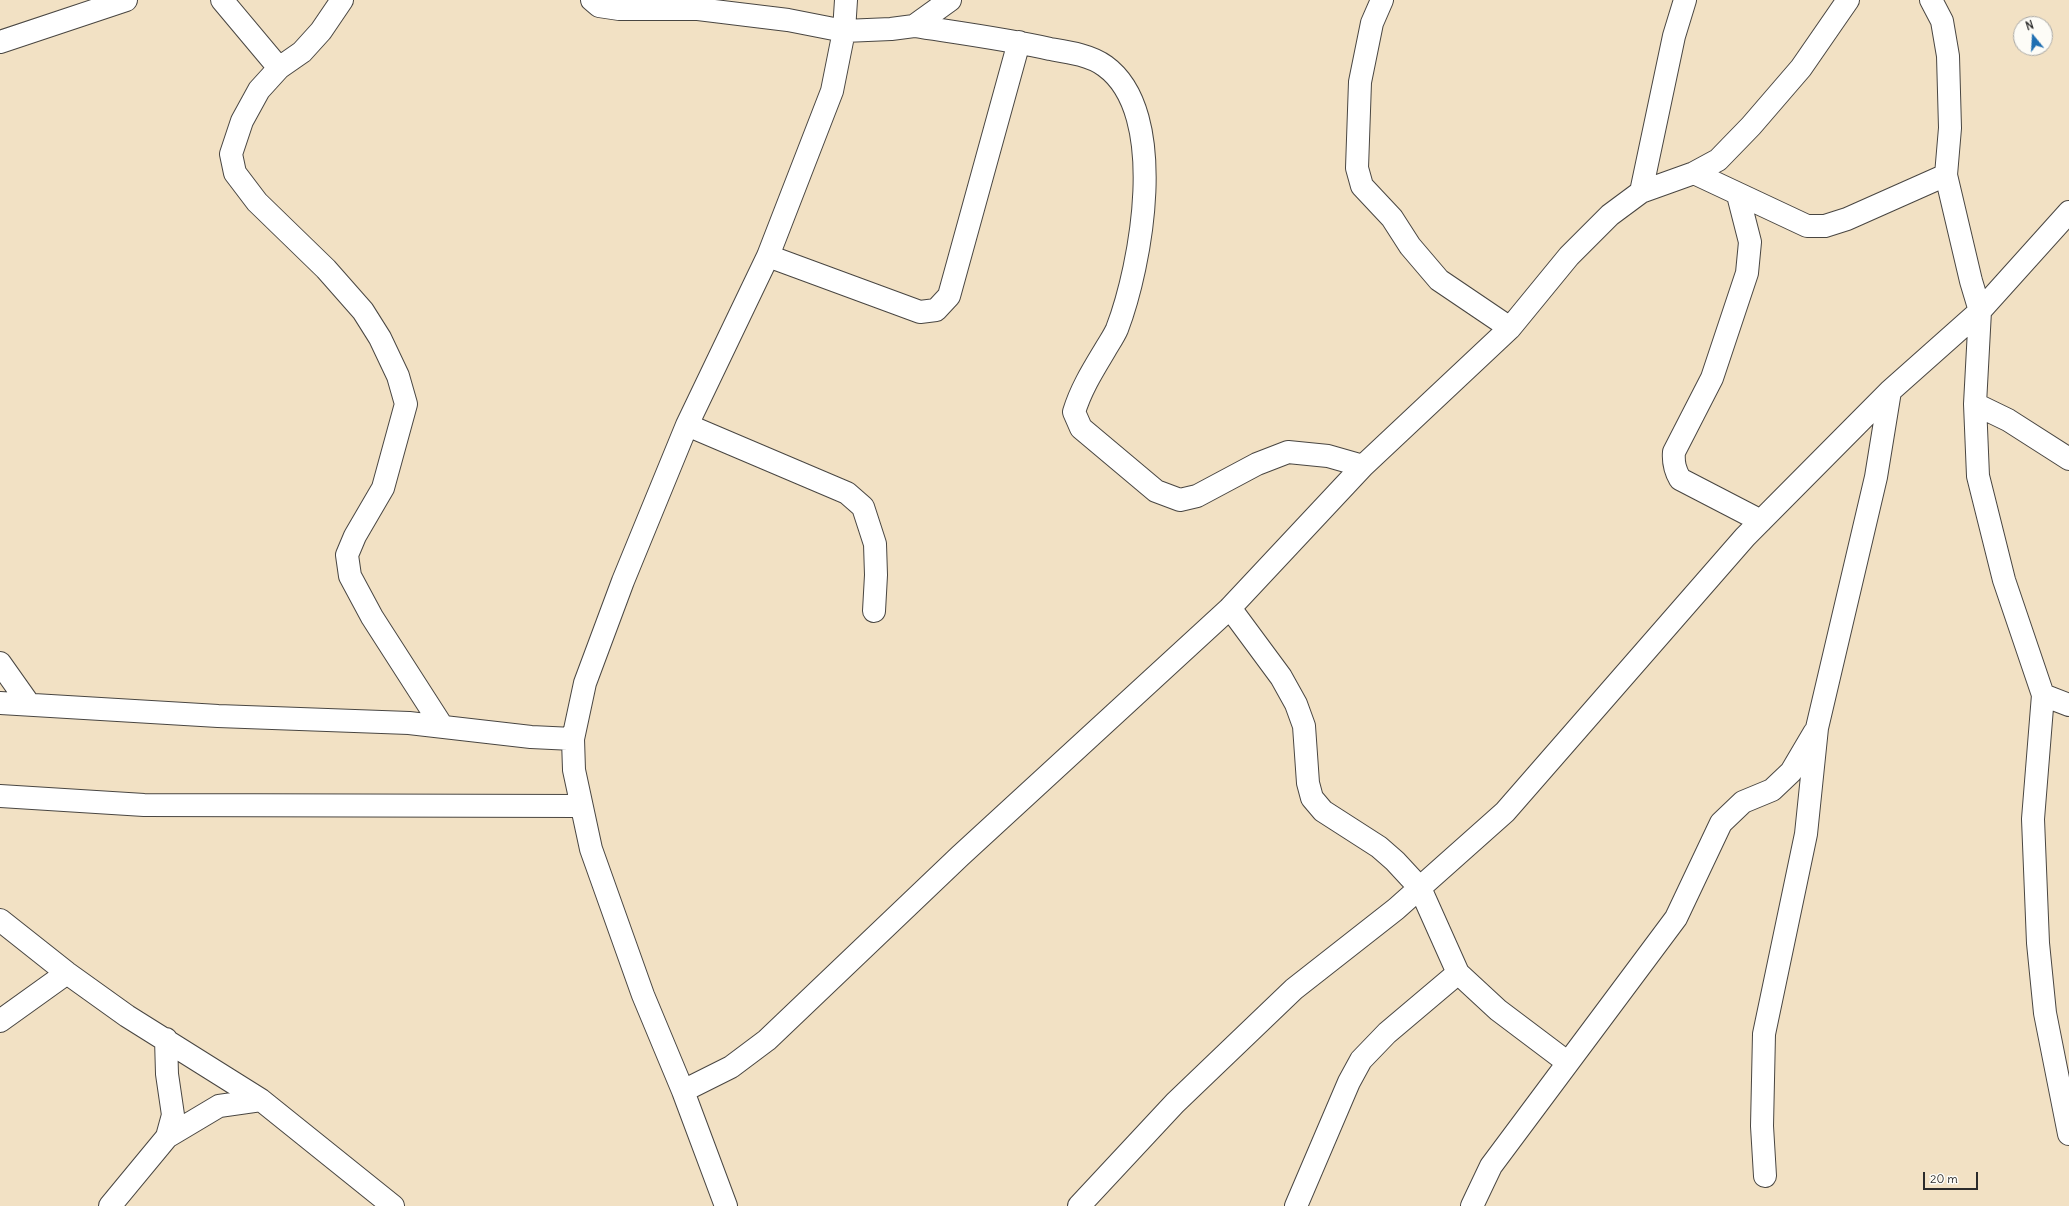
<!DOCTYPE html>
<style>
body{margin:0}
#map{position:relative;width:2069px;height:1206px;overflow:hidden;background:#f2e1c4;font-family:Delius,sans-serif}
canvas{display:block}
.north{position:absolute;left:2013px;top:16px;width:40px;height:40px;box-sizing:border-box;background:#fdfcf7;border:1px solid #a9a8a5;border-radius:50%;rotate:342deg;font-size:11px;font-weight:700;line-height:16px;text-align:center;color:#2b2b2b}
.north::after{content:'';display:block;margin:auto;width:14px;height:18px;background:#1f6fb2;clip-path:polygon(50% 0,100% 100%,50% 72%,0 100%)}
.scale{position:absolute;left:1923px;top:1172px;width:55px;height:18px;box-sizing:border-box;border:2px solid #2b2b2b;border-top:0;padding-left:5px;font-size:12px;line-height:14px;white-space:nowrap;color:#2b2b2b;-webkit-text-stroke:3px #fdfcf7;paint-order:stroke}
</style>
<div id="map">
<canvas width="2069" height="1206"></canvas>
<div class="north">N</div>
<div class="scale">20 m</div>
</div>
<script>
const ctx = document.querySelector('canvas').getContext('2d');
ctx.lineJoin = 'round';
function stroke(path, color, width, dash) { ctx.strokeStyle = color; ctx.lineWidth = width; ctx.lineCap = dash ? 'butt' : 'round'; ctx.setLineDash(dash || []); ctx.stroke(path); }
const minor = new Path2D(`
 M222 0 279 68
 M342 0 321 31 302 52 279 68 259 90 242 121 231 154 235 173 257 202 326 269 363 311 380 338 398 376 406 404 383 488 355 536 347 555 350 576 372 617 442 726
 M592 0 599 6 619 9H698L788 20 844 31 891 29 914 26 950 0
 M1382 0 1372 23 1360 82 1357 168 1362 186 1392 218 1410 246 1439 280 1510 328
 M1931 0 1942 21 1948 56 1950 128 1946 175 1971 281 1980 311 1975 404 1978 476 2004 580 2043 695 2033 819 2038 943 2045 1013 2069 1134
 M914 26C959 33 1005 39 1050 49 1068 52 1090 55 1105 66 1170 113 1141 266 1117 329 1114 336 1109 343 1105 350 1093 370 1081 389 1074 412L1081 428 1156 491 1180 500 1197 496 1257 464 1288 452 1328 456 1363 466
 M0 42 126 0
 M1694 173 1807 226H1825L1847 219 1946 175
 M1641 192 1674 36 1685 0
 M1738 195 1750 242 1747 273 1712 378 1674 452C1673 463 1675 470 1680 479L1761 521
 M768 256 920 312 936 310 949 296 1019 42
 M1975 404 2008 420 2069 459
 M687 425 847 493 863 507 875 544 876 575 874 611
 M1230 608 1281 677 1296 704 1304 726 1308 783 1312 798 1323 811 1379 847 1395 861 1420 888 1458 973 1498 1010 1567 1062
 M0 663 29 704
 M2043 695 2069 705
 M0 703 218 716 409 723 531 737 573 739
 M0 796 144 805 580 806
 M0 920 67 973 127 1016 261 1100 393 1206
 M0 1021 67 973
 M166 1039 167 1074 173 1115 167 1137
 M683 1091 731 1067 767 1040 960 856 1230 608 1363 466 1510 328 1569 256 1610 215 1641 192 1694 173 1718 160 1751 126 1801 68 1848 0
 M1765 1176 1762 1126 1764 1034 1806 834 1817 728 1876 477 1890 391
 M110 1206 167 1137 219 1106 261 1100
 M726 1206 683 1091 643 995 591 849 574 770 573 739 585 683 623 581 687 425 768 256 832 91 844 31 846 0
 M1079 1206 1175 1103 1294 989 1396 909 1505 812 1745 537 1890 391 1980 311 2069 212
 M1296 1206 1349 1082 1361 1060 1387 1033 1458 973
 M1472 1206 1491 1166 1676 918 1721 823 1743 802 1772 790 1791 772 1814 733`);
stroke(minor, '#494642', 24);
stroke(minor, '#fff', 22);
</script>
